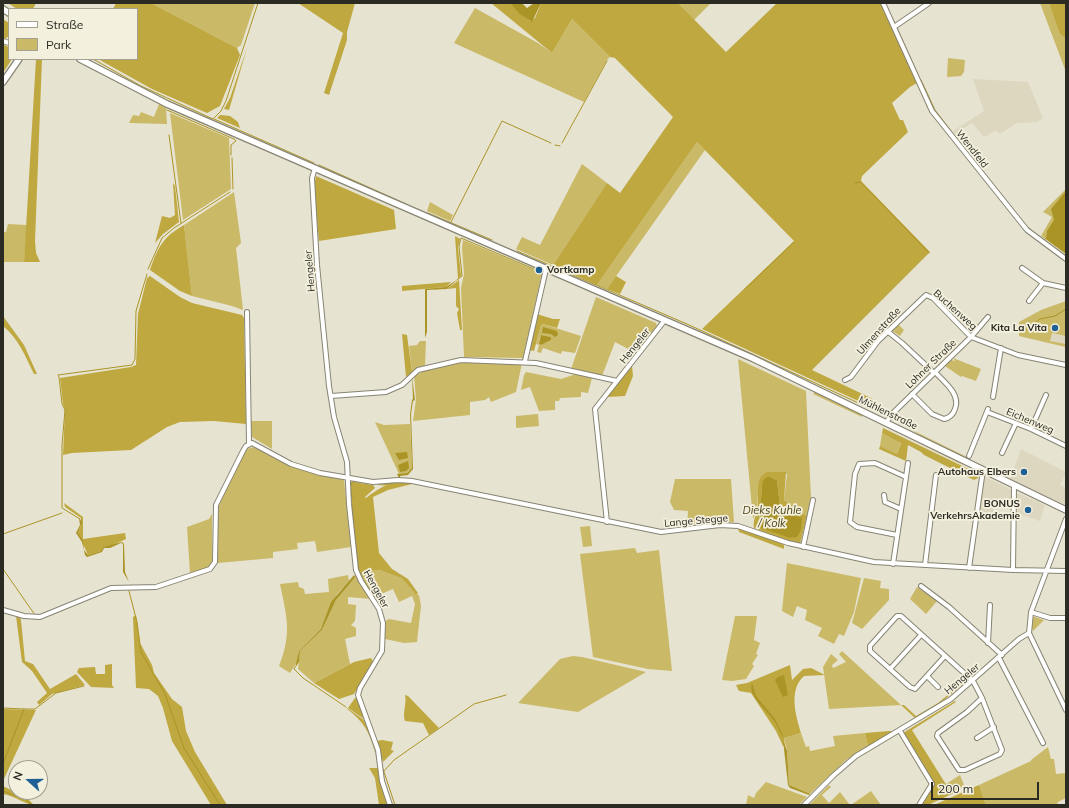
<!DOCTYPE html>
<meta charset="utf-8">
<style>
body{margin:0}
#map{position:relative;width:1069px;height:808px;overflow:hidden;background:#e7e3d1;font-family:Mulish,sans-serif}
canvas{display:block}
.frame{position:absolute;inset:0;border:4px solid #2b2a23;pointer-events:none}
.legend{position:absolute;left:8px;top:8px;width:130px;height:52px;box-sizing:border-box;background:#f4f0de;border:1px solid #a4a193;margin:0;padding:5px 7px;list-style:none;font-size:12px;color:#2b2a23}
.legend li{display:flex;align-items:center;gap:8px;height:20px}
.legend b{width:20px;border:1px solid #a4a193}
.north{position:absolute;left:8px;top:760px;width:40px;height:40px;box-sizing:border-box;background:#f4f0de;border:1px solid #a4a193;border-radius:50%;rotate:291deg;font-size:11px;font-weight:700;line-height:16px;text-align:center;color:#2b2a23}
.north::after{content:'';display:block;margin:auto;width:14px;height:18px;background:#1e6095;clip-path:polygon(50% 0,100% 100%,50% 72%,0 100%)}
.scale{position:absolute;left:931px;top:782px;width:108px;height:18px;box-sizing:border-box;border:2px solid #2b2a23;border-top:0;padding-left:5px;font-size:12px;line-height:14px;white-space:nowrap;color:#2b2a23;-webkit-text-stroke:3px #f4f0de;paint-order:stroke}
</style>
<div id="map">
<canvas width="1069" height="808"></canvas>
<div class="frame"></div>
<ul class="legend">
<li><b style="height:5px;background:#fff"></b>Straße</li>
<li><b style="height:11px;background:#cab967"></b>Park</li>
</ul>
<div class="north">N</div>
<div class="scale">200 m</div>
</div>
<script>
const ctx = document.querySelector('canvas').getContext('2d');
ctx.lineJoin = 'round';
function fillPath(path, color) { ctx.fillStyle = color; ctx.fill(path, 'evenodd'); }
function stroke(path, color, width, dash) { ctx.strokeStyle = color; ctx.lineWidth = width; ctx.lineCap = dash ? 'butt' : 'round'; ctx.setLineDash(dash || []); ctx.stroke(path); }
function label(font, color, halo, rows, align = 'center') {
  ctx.font = font + ' Mulish,sans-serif'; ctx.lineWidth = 3.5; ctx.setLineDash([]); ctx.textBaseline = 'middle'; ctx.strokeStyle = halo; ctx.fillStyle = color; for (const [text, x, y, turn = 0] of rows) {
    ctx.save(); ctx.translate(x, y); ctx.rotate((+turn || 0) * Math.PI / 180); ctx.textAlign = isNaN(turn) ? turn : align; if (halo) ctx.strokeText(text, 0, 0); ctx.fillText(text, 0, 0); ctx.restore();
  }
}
fillPath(new Path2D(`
 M973 79 1028 82 1043 118 1037 122 1017 123 1000 134 995 130 987 136H983L972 123 955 134 953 131 984 111Z
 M1066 319V347L1022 337Z
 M1021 449 1066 472 1060 485 1066 488V505L1010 479Z
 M983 476 1012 490V508L994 507 992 516 978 515Z
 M1015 492 1045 505 1040 521 1015 512Z`), '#dcd7be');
fillPath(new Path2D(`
 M151 3H255L241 45 237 48Z
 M678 3H711L694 20Z
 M1040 3H1049L1059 33 1066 39V72Z
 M475 8 538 43 552 53 572 19 610 57 607 60 584 102 454 43Z
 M948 58 965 60 964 72 961 76 947 77Z
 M159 104 166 108 167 124 129 123 133 115 139 116 141 112 154 117Z
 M170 113 229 138 231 189 183 220Z
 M697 142 705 150 607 289 597 285Z
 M582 164 607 183 553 265 516 249 522 237 540 245Z
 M1066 189V254L1041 236 1052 217 1043 212Z
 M234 192 241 243 236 248 243 310 232 306 192 296 184 225Z
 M430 202 453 215 450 221 427 211Z
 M8 224 27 225 24 262H3V232H6Z
 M463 240 542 273 523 358 464 357 461 288 464 274 462 248Z
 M596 297 656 323 657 326 636 353 615 342 602 376 571 369Z
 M1066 301V336L1052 333 1050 341 1066 344V347L1019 336V322L1041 310Z
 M543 324 581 336 575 353 562 351 561 354 543 348 541 353 537 352 539 345 536 344 541 325ZM541 335 551 337V340L541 345 539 341Z
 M898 324 904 330 900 336 891 330Z
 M420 341H426L425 365 412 372 409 346 417 345Z
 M953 358 981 369 976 381 962 376 961 377 945 366 951 360 955 361Z
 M738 359 806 391 811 498 807 516 784 500 787 474 766 472 763 474 758 486 757 511 753 519Z
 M465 362 522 363 516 392 491 402 489 397 485 400 470 402V415L413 421 416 399 414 376 424 371Z
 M526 372 561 379 576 374 592 378 588 393 581 392V397L560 398 559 401H555V410L539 411 530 387 521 390 524 375Z
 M815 391 862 414V417L813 394Z
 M538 414 539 426 516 428V416Z
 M250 421H272V449L252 437Z
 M375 422 384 425 410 424 412 468 407 473 399 474Z
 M912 430 967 457 966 458 925 439Z
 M882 433 901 442 897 454 880 446Z
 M907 437 947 454 963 465Z
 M254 447 294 467 344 480 351 547 317 552 315 541 297 543 298 549 273 552V558L218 563V509L224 492 247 449Z
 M675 479H731L734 522 687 526 688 511 674 510 670 502Z
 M212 514V562L209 567 190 574 187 527 209 519Z
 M590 526 592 546 583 547 580 527Z
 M635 548 637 553 659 550 672 671 648 669 593 657 580 554Z
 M787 563 861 578 854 612 844 636 839 634 834 644 818 636 822 628 805 620 807 610 797 606 793 617 782 611Z
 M372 570C381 569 397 573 404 579 409 584 412 594 419 595L421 606 417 642 404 643 385 639V621L389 619 411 623 415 604 412 596 399 602 393 589 374 597 360 577Z
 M348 575 349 581 337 594 321 629 299 651 297 662 290 673 279 666C292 633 287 618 280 584L298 582 299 587 304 589 305 594 329 592 328 579Z
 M355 575 371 599 348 597V604L356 605 355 621 351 625 356 628V636L345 639 350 664 314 683 298 669 300 651 322 630 336 600Z
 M864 578 881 581 880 588 889 589V600L862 629 852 623Z
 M917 587 937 601 926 614 910 599Z
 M735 616H757L754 640 760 643 756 654 758 655 752 664 754 666 746 679 732 681 722 680Z
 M1032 616 1044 620 1033 631 1031 625Z
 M842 651 901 705 829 709 823 667 831 654 838 660 832 665 833 668 846 662 839 654Z
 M573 656 582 657 646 672 578 712 518 703 560 659Z
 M801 733 806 747 809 746 810 751 835 746 833 736 865 733 868 746 846 760 810 794H808L789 785 787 751 784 738Z
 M1048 747 1051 759H1054L1056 774 1066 773V798L1058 802 1057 805H986L979 785 1031 761V760Z
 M960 775 964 785 952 794 946 784Z
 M766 782 807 797 799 805H746L748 795 754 798 756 793Z
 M829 785 831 787 822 795 829 803 840 792 850 805H810V804Z
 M871 791 881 805H851Z`), '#cab967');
fillPath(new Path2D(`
 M8 3H36L33 9H17Z
 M116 3H151L237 48 240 55 220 106 207 113 152 89 98 59H137V9H113Z
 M298 3H355L347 32V40L329 95 324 93 343 33Z
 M491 3H510L530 21 535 18 541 3H678L726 52 777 3H881L917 83 910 87 892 103 900 120H903L908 132 862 176 861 181 930 252 812 370 873 399 867 405 702 329 794 241 697 142 597 285 553 265 607 183 620 193 673 117 615 58 610 57 572 19 552 53Z
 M1049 3H1066V39L1059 33Z
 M3 19 9 23V36L5 39 3 38Z
 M4 45 9 47V59H12L3 73Z
 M247 48 229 110 224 109 230 98Z
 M36 59H42L35 241 36 253 40 262H24Z
 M220 115 230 116 238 122 240 128 217 118Z
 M316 176 394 210 396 229 319 241 314 186Z
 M173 183 175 186 179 222 163 234 155 243 162 216 170 218 175 215Z
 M184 225 192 296 180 291 150 270C158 247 163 237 184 225Z
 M455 236 460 239 458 247 461 276 458 279Z
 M150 276 180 297 192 303 242 315 244 318 246 424 214 421 180 422 167 427 131 450 72 453 63 455 65 410 63 404 60 378 131 367 136 365 138 314 147 278Z
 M616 276 626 282 620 294 607 289Z
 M459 280 462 330H460L457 313 459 309 456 306V288L447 289Z
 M451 282 446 287 402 291V286Z
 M537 314 553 319H560L557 328 543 324 541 325 534 351 529 350Z
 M3 316 24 345 37 374H34C25 356 19 339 3 326Z
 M402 334 407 335 412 372 406 377Z
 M632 366 633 376 625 396 607 397Z
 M883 428 979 474 978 478 974 480 924 455 921 452 908 445 906 461 879 449 880 446 897 454 901 443 882 433Z
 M766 472H786L784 500 807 516 800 544 786 541 754 528C753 517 756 519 757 510 760 498 753 480 766 472ZM768 476 777 480 780 506 789 510 790 514C798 516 801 522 801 530L792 538 758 525 761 508 762 486Z
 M353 482 373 485 375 488 365 497 366 498C379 488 395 477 412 484L388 490 373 497 379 553 392 569 408 579 418 593 416 595 402 578 380 570H372L360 577 350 484Z
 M64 503 83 517V539L125 533 126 539 113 545 103 547 101 551 88 555 78 533 81 525V518L65 507Z
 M740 528 780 542 784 545V549L739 532 738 529Z
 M136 615 140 643 152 665 154 673 172 699 182 707 186 731 195 752 227 805H211L172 741 163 708 158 696 149 689 136 688 133 617Z
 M16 616 20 617 21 620 25 661 33 664 50 689 76 674 85 685 52 694 39 705 37 702 47 693 32 671 22 662Z
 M371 658 374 663 354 694 339 699 314 683 354 662Z
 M112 664V685L114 688 91 687 77 672 79 668 95 667 96 674H105V665Z
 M790 665 792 680 803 669 811 668 825 675 804 676C788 690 796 716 801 733L784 738 785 746H783L776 731 751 693 739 691 736 685 747 683Z
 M966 680V682L939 704 915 718 901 705H904L916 716 938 703Z
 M405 695 408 696 439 728 429 735 423 723 405 721C402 713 407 704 405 695Z
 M355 698H357L364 719 348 708Z
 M955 701 956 702 912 730 952 794 928 805H920L933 783 903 733Z
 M347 708 364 720 371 737 378 762C370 736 369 726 347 709Z
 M3 709 36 710 3 781Z
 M889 731H893L868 746 865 733Z
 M382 740 393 742 391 750 394 751 383 762 377 741Z
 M369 768H378L382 788 388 805H379L375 778Z
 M979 785 986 805H934Z
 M3 786 26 797 34 805C26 805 15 796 3 794Z`), '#bea83f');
fillPath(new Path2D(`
 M510 3H522L527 8 534 3H541L532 22 520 14Z
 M1066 191V254L1046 239 1047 231 1054 220 1051 209Z
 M458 279 447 289 427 290V332L425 338V289L446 287Z
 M543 327 557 331 558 335 555 337 551 334 542 333Z
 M541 335 551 337V340L541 345 539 343Z
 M412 376 415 400 413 401 411 414 413 469 408 475 400 476V478H399L397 474 407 473 412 468 410 414 412 400 413 399Z
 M407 452 408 458 399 460 395 453Z
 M408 461 409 468 406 471 400 472 398 465Z
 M768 476 777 480 780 506 789 510 790 514 802 518 801 530 797 537 790 538 759 527 762 486 763 481Z
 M79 518 82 522 78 533 83 541 84 550 88 555 101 551 103 547 122 542 124 544 125 572 129 582 123 572V544L121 543 110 548H104L102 552 87 557 85 555 82 542 76 533 80 525Z
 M354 575 355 577 336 600 322 630 300 651 299 662 295 668 299 651 321 629 331 602Z
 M784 675 788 695 783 697 775 680 778 677Z
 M752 683 756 696 775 719 784 738C780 734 778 726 774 721 768 711 747 696 752 683Z
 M783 740 787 751 789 785 810 794 809 795 790 788 788 785Z`), '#aa9425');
stroke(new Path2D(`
 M885 4 895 24
 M897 28 918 75
 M93 59 141 86 213 119 221 111 226 101 258 3
 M921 80 935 110 951 131
 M167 110 234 139 236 141 231 145V155
 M214 119 314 163
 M169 135 181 223
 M955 136 965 150
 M562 143 607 61
 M555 145 560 146
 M232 158 233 189
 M319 165 406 204
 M855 183 861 182 929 253
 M428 213 492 240
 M451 222 502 121 551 143
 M1026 226 1031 230
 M1044 240 1046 238
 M517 251 687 324 865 406
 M148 269 162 238 174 228 230 192
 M457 280 462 276 459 246 461 238 541 272
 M745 289 794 242
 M1026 330 1040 319 1055 316 1066 309
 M378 484 383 485 393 483
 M352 498 350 488 352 482H359
 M352 504 359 571
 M80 519 62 508V445L65 410 62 404 59 377 58 375 132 365 135 359 136 311 147 274
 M3 534 62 513
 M3 569 35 615
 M129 591 137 622 141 652 165 694 184 748 220 805
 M295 667 294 669 303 678 346 707
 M3 708 24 709
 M3 764 24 709H35L56 693 84 686
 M383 769 395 805
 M384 771 394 760 474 704 506 695
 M3 791 25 799 32 805`), '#aa9425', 1);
const minor = new Path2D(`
 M883 3 932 111 1027 230 1066 259
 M894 27 929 3
 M3 41 9 43
 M315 168 312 178 317 265 329 386 334 417 347 462 349 504 356 570 361 581 379 609 383 623 382 651 360 688 358 695 378 750 382 781 390 805
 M1022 268 1043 283
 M1029 301 1043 283 1066 288
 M247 312 249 444
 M887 331 902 343 934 373
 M525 361 546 269
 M845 380 851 377 878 341 926 295 933 298 971 337 1018 355 1066 365
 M912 394 932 414 944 419C949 418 953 415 955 409 961 394 944 382 935 372
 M331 396 386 392 402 385 418 370 461 360 536 363 617 381
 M993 397 1001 348
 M987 412 1031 429 1066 446
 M886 423 891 415 971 337 988 317
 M1031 429 1046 395
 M1002 453 1016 423
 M969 456 988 409
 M906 477 908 463
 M884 495 885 502 901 509
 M1066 519 1031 612 1029 633 1066 710
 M607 522 595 409 665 320
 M803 547 813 500
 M893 564 906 477 875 463 859 464 855 474 850 522 857 527 897 535
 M925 565 936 475
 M969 568 983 470
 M1013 570 1014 485
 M921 586 949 607 1002 655
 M3 610 24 616 40 617 111 588 156 587 210 569 215 562 216 505 243 451 246 446 252 443 291 464 320 473 373 482 398 480 412 481 661 532 720 525 738 526 788 543 874 562 1013 570 1066 571
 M1031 612 1050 618H1066
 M988 643 990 605
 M945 656 915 689 910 687 870 651V646L897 616H901L973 681 982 698 1002 750 1000 754 965 770H959L937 736 938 733 967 712 982 698
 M999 658 1043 743
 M890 669 921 635
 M927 676 938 687
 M900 731 932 784 919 805
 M977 738 994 727
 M804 805 834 775 856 756 951 699 1019 639 1029 633`);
const secondary = new Path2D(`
 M3 9 9 13
 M80 59 167 104 752 358 1066 510
 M3 82 19 59`);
stroke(minor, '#878473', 6);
stroke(secondary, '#878473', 8);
stroke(minor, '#fff', 4);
stroke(secondary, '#fff', 5.5);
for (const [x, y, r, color] of [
 [539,270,4,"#1e6095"],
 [1055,328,4,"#1e6095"],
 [1024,472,4,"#1e6095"],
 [1028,510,4,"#1e6095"]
]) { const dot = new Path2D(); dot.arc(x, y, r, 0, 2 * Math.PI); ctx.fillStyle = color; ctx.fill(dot); stroke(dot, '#f4f0de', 1.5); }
label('10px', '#2b2a23', '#f4f0de', [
 ["Wendfeld",972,149,52],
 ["Hengeler",310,271,-95],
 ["Buchenweg",955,310,42],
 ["Ulmenstraße",879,331,-48],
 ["Hengeler",635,346,-52],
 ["Lohner Straße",931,364,-44],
 ["Mühlenstraße",888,413,26],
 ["Eichenweg",1030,421,23],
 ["Lange Stegge",696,521,-5],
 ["Hengeler",376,589,61],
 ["Hengeler",962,679,-40]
]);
label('bold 10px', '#2b2a23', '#f4f0de', [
 ["Vortkamp",547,270,"left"],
 ["Kita La Vita",1047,328],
 ["Autohaus Elbers",1016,472],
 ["BONUS",1020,504],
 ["VerkehrsAkademie",1020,516]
], 'right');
label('italic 11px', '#4d4419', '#f4f0de', [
 ["Dieks Kuhle",772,511],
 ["/ Kolk",772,524]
]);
</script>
